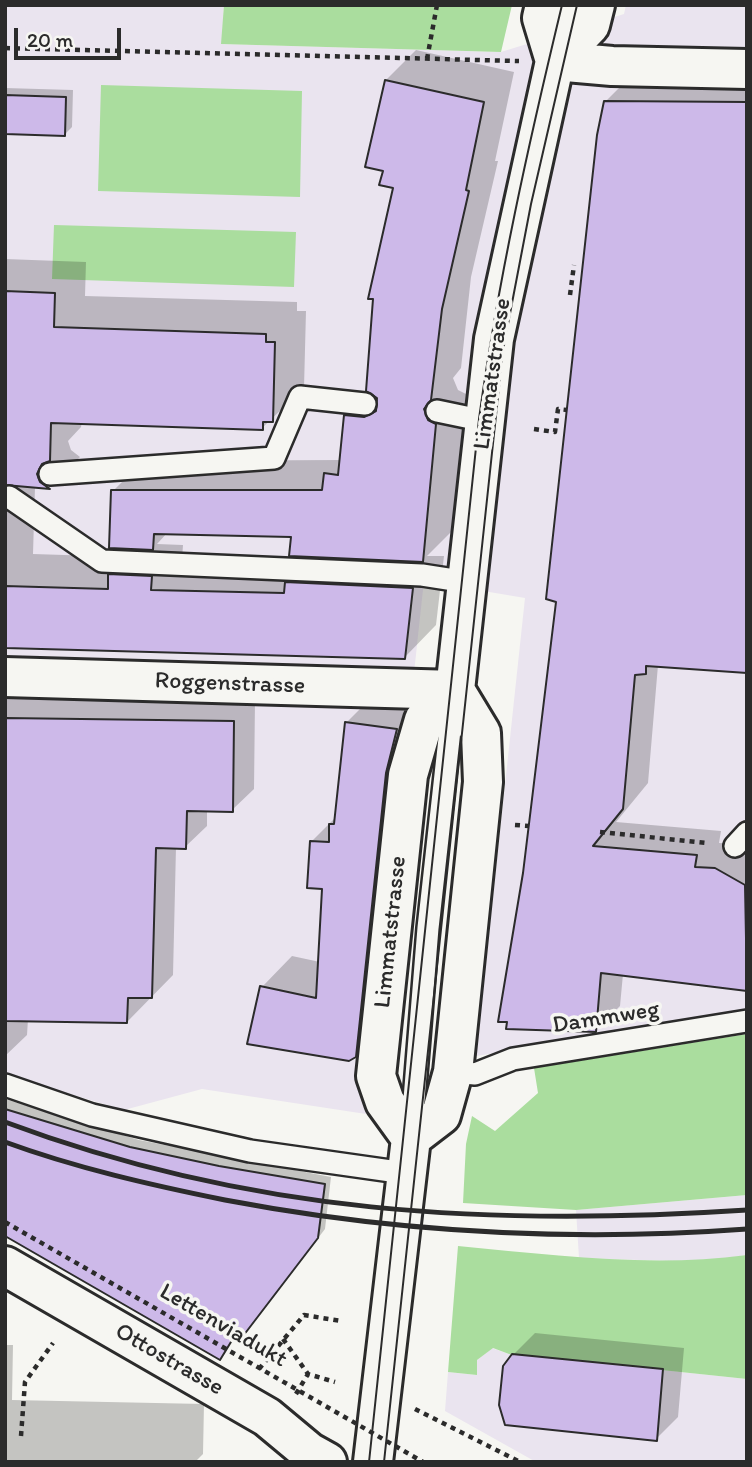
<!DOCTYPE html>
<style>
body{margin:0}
#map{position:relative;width:752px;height:1467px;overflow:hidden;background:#f6f6f2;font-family:Itim,sans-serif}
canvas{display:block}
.frame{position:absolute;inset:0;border:7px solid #2b2b2b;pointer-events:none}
.scale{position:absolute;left:14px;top:28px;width:107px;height:32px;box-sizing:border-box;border:4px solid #2b2b2b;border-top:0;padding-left:9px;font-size:21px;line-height:24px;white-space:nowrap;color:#2b2b2b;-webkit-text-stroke:5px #f6f6f2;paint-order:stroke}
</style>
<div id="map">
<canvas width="752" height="1467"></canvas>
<div class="frame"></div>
<div class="scale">20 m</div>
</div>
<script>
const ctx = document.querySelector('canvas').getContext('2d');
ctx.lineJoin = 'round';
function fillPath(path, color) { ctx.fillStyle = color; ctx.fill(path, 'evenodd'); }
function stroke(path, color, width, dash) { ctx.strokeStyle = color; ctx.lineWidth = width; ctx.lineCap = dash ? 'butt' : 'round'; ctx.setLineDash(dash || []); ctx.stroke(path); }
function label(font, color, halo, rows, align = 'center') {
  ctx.font = font + ' Itim,sans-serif'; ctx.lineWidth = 7; ctx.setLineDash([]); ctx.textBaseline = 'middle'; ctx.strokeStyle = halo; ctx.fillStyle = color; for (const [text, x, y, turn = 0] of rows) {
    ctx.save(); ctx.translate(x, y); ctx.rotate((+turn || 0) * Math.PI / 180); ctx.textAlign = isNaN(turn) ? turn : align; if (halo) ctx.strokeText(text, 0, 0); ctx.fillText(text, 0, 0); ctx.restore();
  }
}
fillPath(new Path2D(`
 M5 5H224L222 44 501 52 624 14 626 5H747V1015L476 1056 525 598 424 581 366 1114 202 1089 124 1110 5 1075Z
 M747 1195V1255L699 1262 579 1258 576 1210Z
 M492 1348 509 1354 747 1379V1462H536L445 1411 448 1372 477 1375V1360Z`), '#eae4ef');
fillPath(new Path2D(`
 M224 5H512L501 52 221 44Z
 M101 85 302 91 300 197 98 191Z
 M54 225 296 232 294 287 52 279Z
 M747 1034V1195L576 1210 463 1203 466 1144 472 1116 495 1131 538 1093 534 1068Z
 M458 1246C554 1255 651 1268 747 1255V1379L509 1354 493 1348 477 1360V1375L448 1372Z`), '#aadd9e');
fillPath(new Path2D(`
 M416 50 514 72 495 161H498L471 277 461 368 453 378 458 390 466 394 453 530 427 556H444L436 625 404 658 5 646V259L86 262 85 296 297 302V311H306L304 388 262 428 82 422 81 427 68 441 71 450 80 457 49 488 35 487 33 554 128 557 137 548 113 491 143 461 339 460 346 416 370 392 395 187 385 169 386 80ZM168 532 293 536 315 555 308 562 182 559 183 545 157 544Z
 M630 77 747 78V672L658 665 648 783 616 822 721 831 719 843 741 844 747 848V989L623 974 620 1006 595 1031 525 873 558 601 605 102Z
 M5 88 73 90 72 127 65 134 5 132Z
 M377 692 427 699 386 1024 355 1055 262 987 292 956 320 962 324 888 312 841 336 817 346 723Z
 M5 696 255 700 254 789 232 810H207V826L185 847H176L173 975 127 1022 28 1019 27 1035 5 1056Z
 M5 1099 139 1140 331 1177 325 1229 247 1331 240 1338 236 1336 220 1358 5 1234Z
 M535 1333 684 1348 678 1417 656 1439 513 1355Z
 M5 1345H13L12 1400 204 1404 203 1454 195 1462H5Z`), '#0003');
const building = new Path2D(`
 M385 80 484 102 466 190 469 191 442 309 431 400 424 409 428 420 436 424 423 562 289 556 291 537 154 534 153 550 109 548 111 490H322L324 473 338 475 344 415 364 417 376 411 377 398 366 391 373 299H368L393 188 379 185 383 171 365 167Z
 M5 95 66 97 65 136 5 134Z
 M604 101 747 102V673L646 666V674L635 675 623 809 593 846 697 855 695 867 715 868 745 885 747 991 601 973 596 1032 506 1029 507 1022H498L523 873 556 602 546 599 597 135Z
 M5 291 55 293 54 327 266 334V342H275L273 422H263V430L51 423 50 461 42 464 37 474 40 482 50 489 5 485Z
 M108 574 152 576 151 590 284 593 285 582 413 588 405 659 5 648V586L108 589Z
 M5 718 234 721 233 812 187 811 186 849 156 848 152 998H128L127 1023 5 1021Z
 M345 722 397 729 386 773 356 1057 349 1061 247 1044 260 986 316 998 322 889 307 888 310 841 329 842V824H334Z
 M5 1109 130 1147 219 1166 325 1184 318 1238 240 1340 234 1337 220 1360 5 1236Z
 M512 1354 663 1369 657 1441 505 1425 499 1405 503 1366Z`);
fillPath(building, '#cdb9e9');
stroke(building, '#2b2b2b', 2);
const lane = new Path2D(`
 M557 52 569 5
 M437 411 485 421
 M50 474 274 458 300 397 365 404
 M9 497 102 561 422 575 467 582
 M735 846 747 833
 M453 1072 475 1074 513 1059 747 1021
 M5 1085 92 1115 250 1151 405 1173
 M411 1136 428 928 454 694`);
const street = new Path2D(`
 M555 61 612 66 747 69
 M555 61 590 25 595 5
 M5 677 455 690
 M411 1138 385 1102 376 1076 408 775 424 720 455 690 494 339 555 61 542 18 545 5
 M5 1266 267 1417 309 1452 327 1462
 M373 1462 411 1138 441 1115 453 1072 483 782 481 733 455 690`);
stroke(lane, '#2b2b2b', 26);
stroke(street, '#2b2b2b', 44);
stroke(new Path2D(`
 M5 48 519 61
 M427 59 437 5
 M570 295 574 265
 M534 429 555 432 558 409 567 410
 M515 825 529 826
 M600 832 707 843
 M283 1339 308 1374 335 1382
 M259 1369 304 1315 341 1321
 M296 1394 308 1374
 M415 1409 520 1462
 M21 1436 25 1382 53 1343`), '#2b2b2b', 4.5, [5, 5]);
stroke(lane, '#f6f6f2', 21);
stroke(street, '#f6f6f2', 38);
stroke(new Path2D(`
 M369 1462 479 419C498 280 529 142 562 5
 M384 1462 503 350 531 204 577 5`), '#2b2b2b', 2);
stroke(new Path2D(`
 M5 1122C251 1214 488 1227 747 1210
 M5 1142C76 1168 151 1185 225 1200 399 1233 571 1242 747 1229`), '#2b2b2b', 5);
stroke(new Path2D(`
 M5 1222 423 1462`), '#2b2b2b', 4.5, [5, 5]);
label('24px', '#2b2b2b', '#f6f6f2', [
 ["Limmatstrasse",493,374,-82],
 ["Roggenstrasse",230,684,2],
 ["Limmatstrasse",391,932,-84],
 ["Dammweg",606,1018,-9],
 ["Lettenviadukt",223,1326,30],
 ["Ottostrasse",169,1360,30]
]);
</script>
